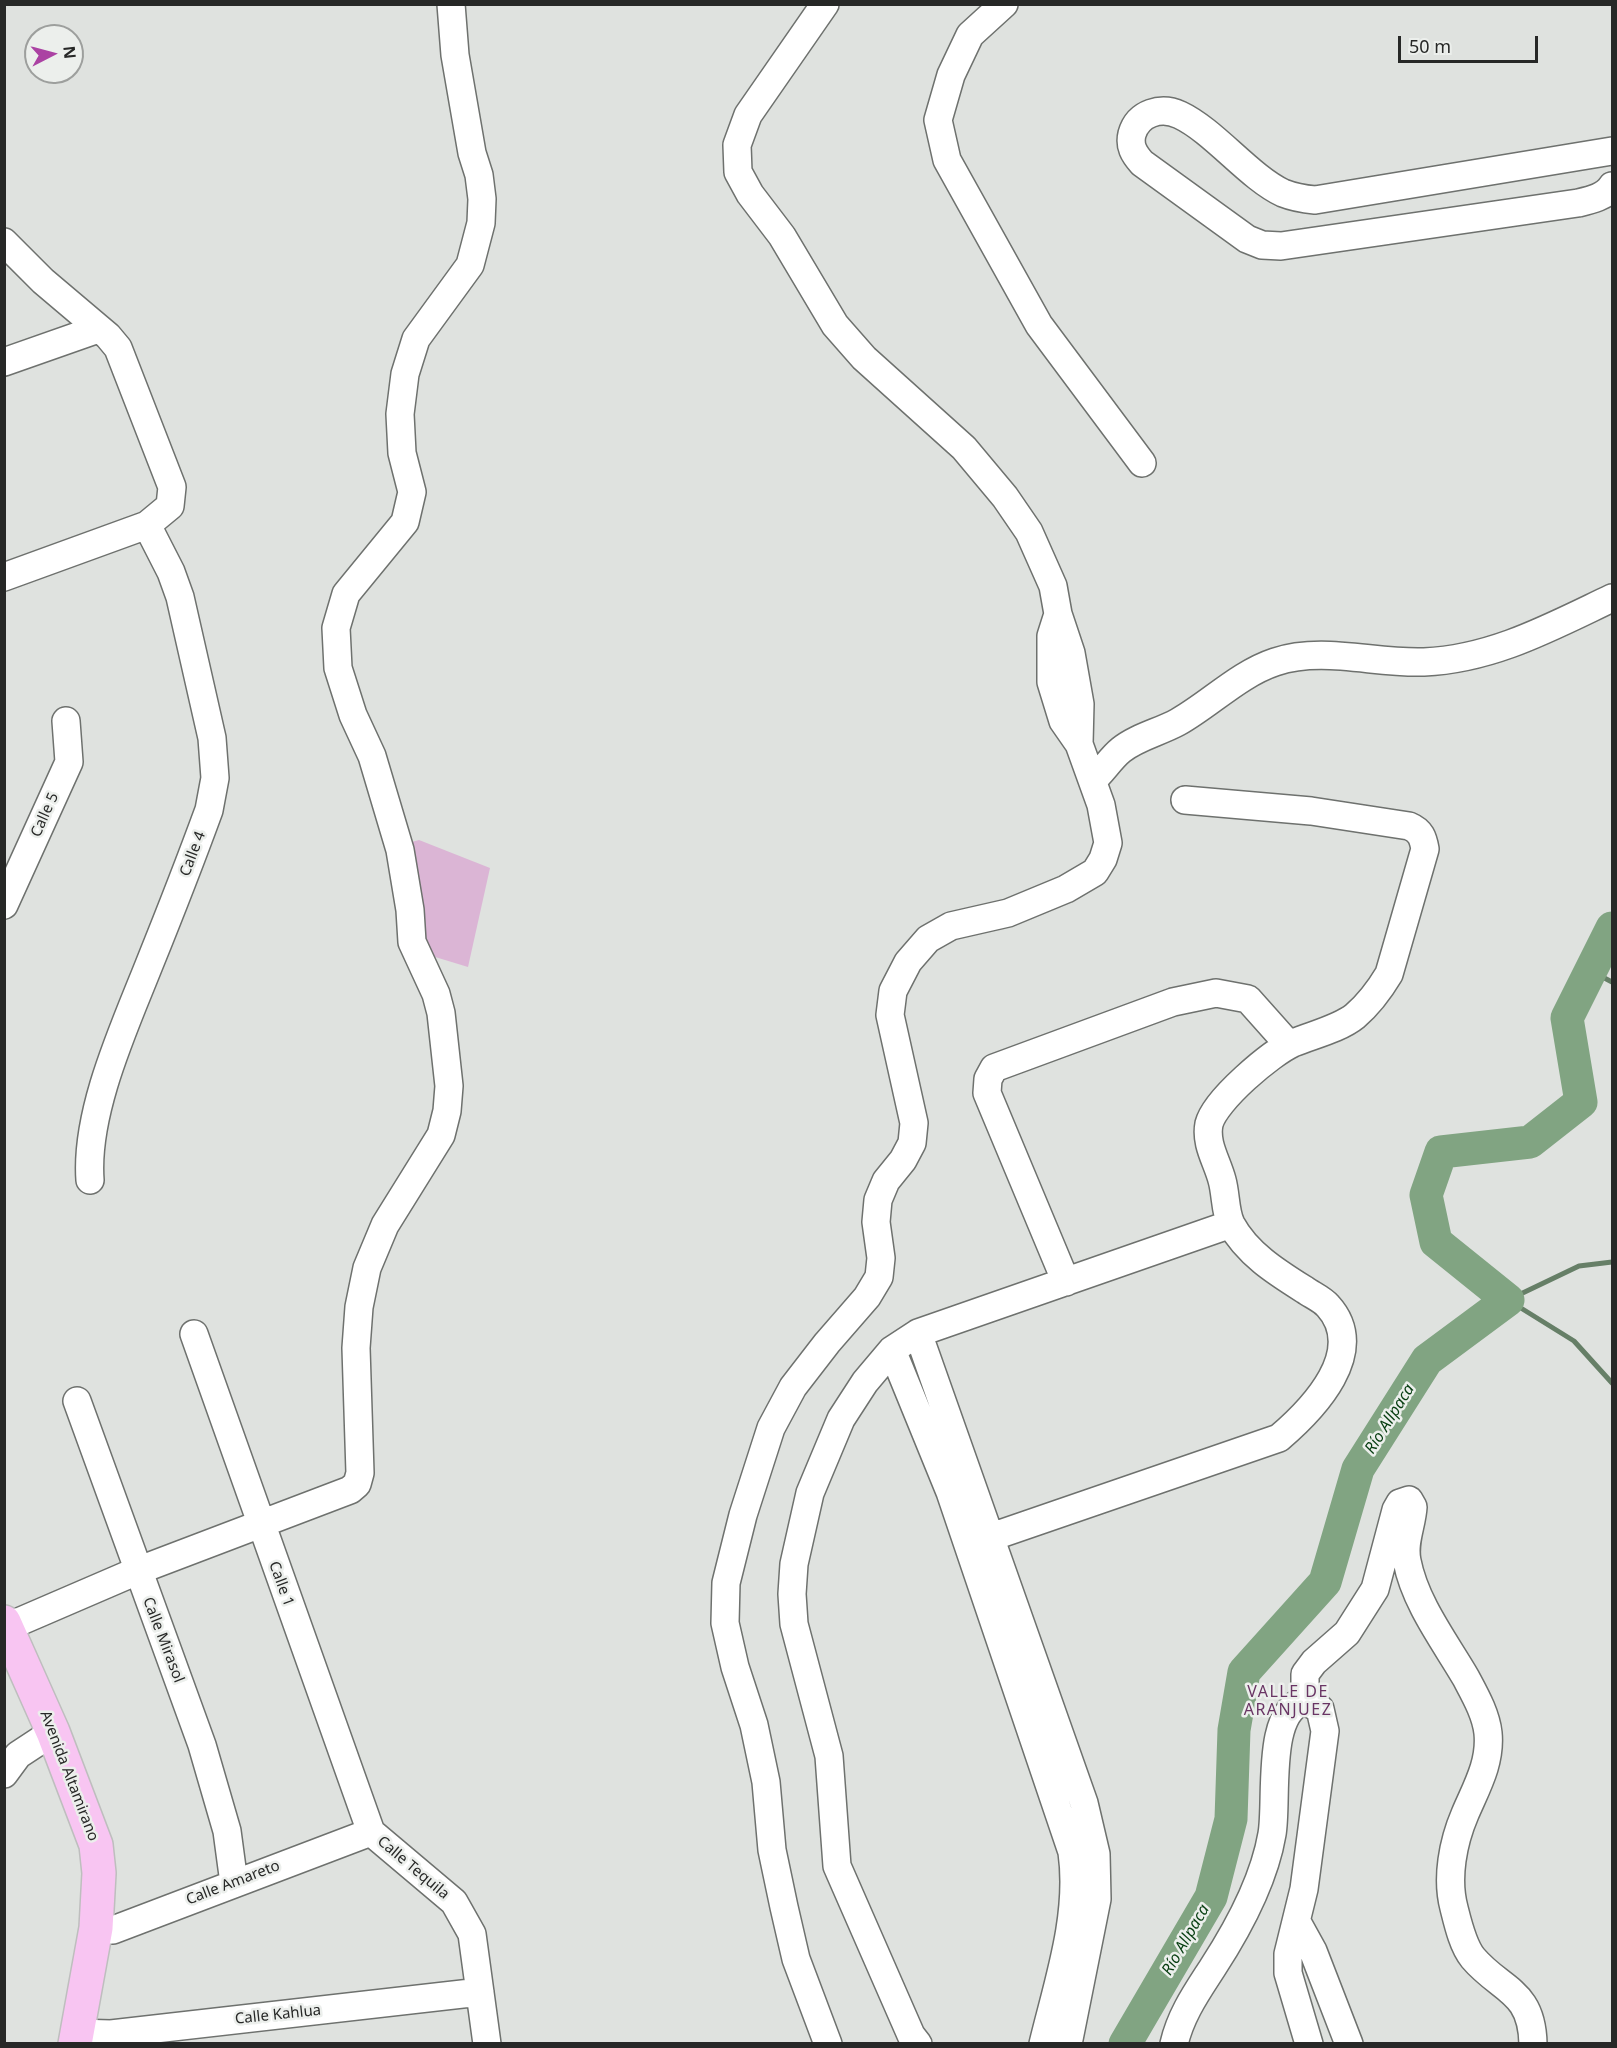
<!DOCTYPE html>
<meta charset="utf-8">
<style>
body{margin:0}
#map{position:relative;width:1617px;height:2048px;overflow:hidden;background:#dfe2df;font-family:"Noto Sans",sans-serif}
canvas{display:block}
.frame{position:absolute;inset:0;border:6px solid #272827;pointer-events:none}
.north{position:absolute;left:24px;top:24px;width:60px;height:60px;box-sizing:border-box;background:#ecefec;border:2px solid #9d9f9d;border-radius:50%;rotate:84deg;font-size:16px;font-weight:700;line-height:24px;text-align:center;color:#272827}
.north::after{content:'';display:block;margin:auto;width:21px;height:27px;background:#ab42a3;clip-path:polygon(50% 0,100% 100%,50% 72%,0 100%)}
.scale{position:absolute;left:1398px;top:36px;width:140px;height:27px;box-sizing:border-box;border:3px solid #272827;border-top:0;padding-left:8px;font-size:18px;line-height:21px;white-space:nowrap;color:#272827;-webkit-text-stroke:4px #ecefec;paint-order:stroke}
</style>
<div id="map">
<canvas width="1617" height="2048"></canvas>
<div class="frame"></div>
<div class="north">N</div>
<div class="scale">50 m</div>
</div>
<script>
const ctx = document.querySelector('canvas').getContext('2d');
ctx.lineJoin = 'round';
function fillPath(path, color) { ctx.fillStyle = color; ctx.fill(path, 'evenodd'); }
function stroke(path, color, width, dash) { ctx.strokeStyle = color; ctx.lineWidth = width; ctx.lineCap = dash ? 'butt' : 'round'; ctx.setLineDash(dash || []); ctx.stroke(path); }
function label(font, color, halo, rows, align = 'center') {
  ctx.font = font + ' "Noto Sans",sans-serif'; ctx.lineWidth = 5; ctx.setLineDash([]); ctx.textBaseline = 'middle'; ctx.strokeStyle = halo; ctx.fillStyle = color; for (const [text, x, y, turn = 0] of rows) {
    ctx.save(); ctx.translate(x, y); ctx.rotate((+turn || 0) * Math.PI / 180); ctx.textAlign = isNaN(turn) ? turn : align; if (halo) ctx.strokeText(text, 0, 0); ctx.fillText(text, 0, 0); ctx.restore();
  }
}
fillPath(new Path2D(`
 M419 840 490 868 468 967 422 953 408 843Z`), '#dbb5d5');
stroke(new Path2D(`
 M1591 971 1612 982
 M1508 1300 1574 1341 1612 1383
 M1508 1300 1579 1266 1612 1262`), '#667f67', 5);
stroke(new Path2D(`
 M1125 2044 1211 1897 1231 1819 1234 1730 1244 1672 1325 1582 1358 1469 1427 1360 1508 1300 1436 1242 1426 1195 1441 1152 1530 1142 1581 1102 1567 1018 1612 928`), '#81a482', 33);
const minor = new Path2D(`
 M825 4 748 115 737 145 738 172 750 194 782 236 835 325 864 358 964 448 1005 497 1029 532 1053 586 1058 614 1071 653 1080 704 1079 744
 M1004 4 970 35 951 75 938 120 947 160 1039 325 1142 463
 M1612 151 1315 200C1304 199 1293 197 1283 193 1249 177 1214 131 1180 115 1161 106 1138 113 1132 134 1129 146 1134 154 1142 163L1247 239 1262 245 1281 246 1578 203C1591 200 1605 197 1612 186
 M4 242 43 281 108 336 118 348 172 487 170 506 147 525 4 577
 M4 362 98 329
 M1093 780C1103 771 1111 758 1121 750 1137 737 1160 732 1178 722 1210 704 1239 674 1275 662 1323 646 1375 664 1424 662 1493 659 1551 627 1612 598
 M4 905 69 762 66 721
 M90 1180C85 1112 124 1028 149 965 170 913 190 862 209 810L215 778 212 738 180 597 171 572 147 525
 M1066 1282 987 1093 988 1079 994 1068 1173 1002 1216 993 1248 999 1289 1045
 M918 1333 1084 1803 1096 1854 1097 1899 1068 2044
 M194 1334 371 1832
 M892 1350 950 1492 1072 1852C1081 1916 1058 1982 1043 2044
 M77 1401 202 1745 227 1831 234 1883
 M968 1545 1279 1438C1313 1409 1369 1351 1328 1306 1322 1299 1312 1295 1305 1290 1278 1273 1247 1254 1231 1224 1225 1212 1226 1194 1222 1180 1217 1161 1205 1144 1209 1124 1215 1100 1271 1053 1293 1043 1312 1035 1339 1029 1355 1016 1369 1004 1380 989 1389 974L1425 849C1423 838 1421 831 1409 826L1311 811 1185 800
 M7 1627 137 1571 350 1490 357 1484 360 1473 356 1348 359 1307 367 1268 385 1225 441 1135 447 1111 449 1086 441 1013 436 994 412 942 410 910 400 850 372 756 353 715 338 668 336 628 346 594 405 522 412 492 402 453 400 414 405 374 416 339 470 265 481 223 482 199 479 175 472 153 455 55 451 4
 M1305 1701V1674L1314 1662 1347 1633 1375 1589 1396 1510 1400 1503 1409 1500 1413 1507C1412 1525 1403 1542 1407 1561 1415 1603 1445 1642 1466 1678 1475 1695 1486 1714 1488 1733 1491 1763 1476 1788 1465 1814 1453 1842 1446 1878 1454 1908 1458 1924 1463 1946 1473 1958 1501 1991 1532 1990 1533 2044
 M4 1774 18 1755 53 1732
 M371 1832 454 1902 472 1934 487 2044
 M1297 1922 1313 1951 1349 2044
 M96 1928 113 1930 371 1832
 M76 2033 111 2034 480 1992
 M828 2044 796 1959 784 1907 772 1850 766 1782 754 1725 735 1667 725 1623 726 1583 743 1515 771 1428 793 1387 827 1343 867 1297 879 1277 881 1258 876 1222 878 1200 886 1181 903 1160 912 1143 914 1123 890 1015 893 991 908 962 928 939 951 926 1008 913 1066 889 1095 872 1103 859 1108 843 1101 805 1079 744 1063 721 1051 682V636L1058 614
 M918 2044 911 2035 837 1866 829 1756 794 1624 792 1594 794 1564 810 1493 841 1419 865 1382 892 1350 918 1333 1231 1224
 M1174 2044C1181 2014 1197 1992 1213 1967 1239 1927 1264 1881 1272 1834 1278 1801 1265 1710 1305 1701L1320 1709 1325 1731 1304 1889 1288 1954V1973L1309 2044`);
const major = new Path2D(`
 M4 1622 53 1732 96 1845 99 1873 96 1928 75 2044`);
stroke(minor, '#6e716e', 30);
stroke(major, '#bebebe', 36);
stroke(minor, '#fff', 27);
stroke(major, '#f8c5f2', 33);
label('15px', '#272827', '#ecefec', [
 ["Calle 5",45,815,-66],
 ["Calle 4",193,854,-69],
 ["Calle 1",281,1584,70],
 ["Calle Mirasol",163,1640,69],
 ["Avenida Altamirano",69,1776,69],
 ["Calle Tequila",413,1868,40],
 ["Calle Amareto",233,1883,-21],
 ["Calle Kahlua",278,2015,-6]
]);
label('italic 16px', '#073e11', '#ecefec', [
 ["Río Allpaca",1390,1419,-58],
 ["Río Allpaca",1186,1940,-60]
]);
ctx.letterSpacing = '1.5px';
label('16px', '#693564', '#ecefec', [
 ["VALLE DE",1288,1692],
 ["ARANJUEZ",1288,1710]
]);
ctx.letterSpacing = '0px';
</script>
